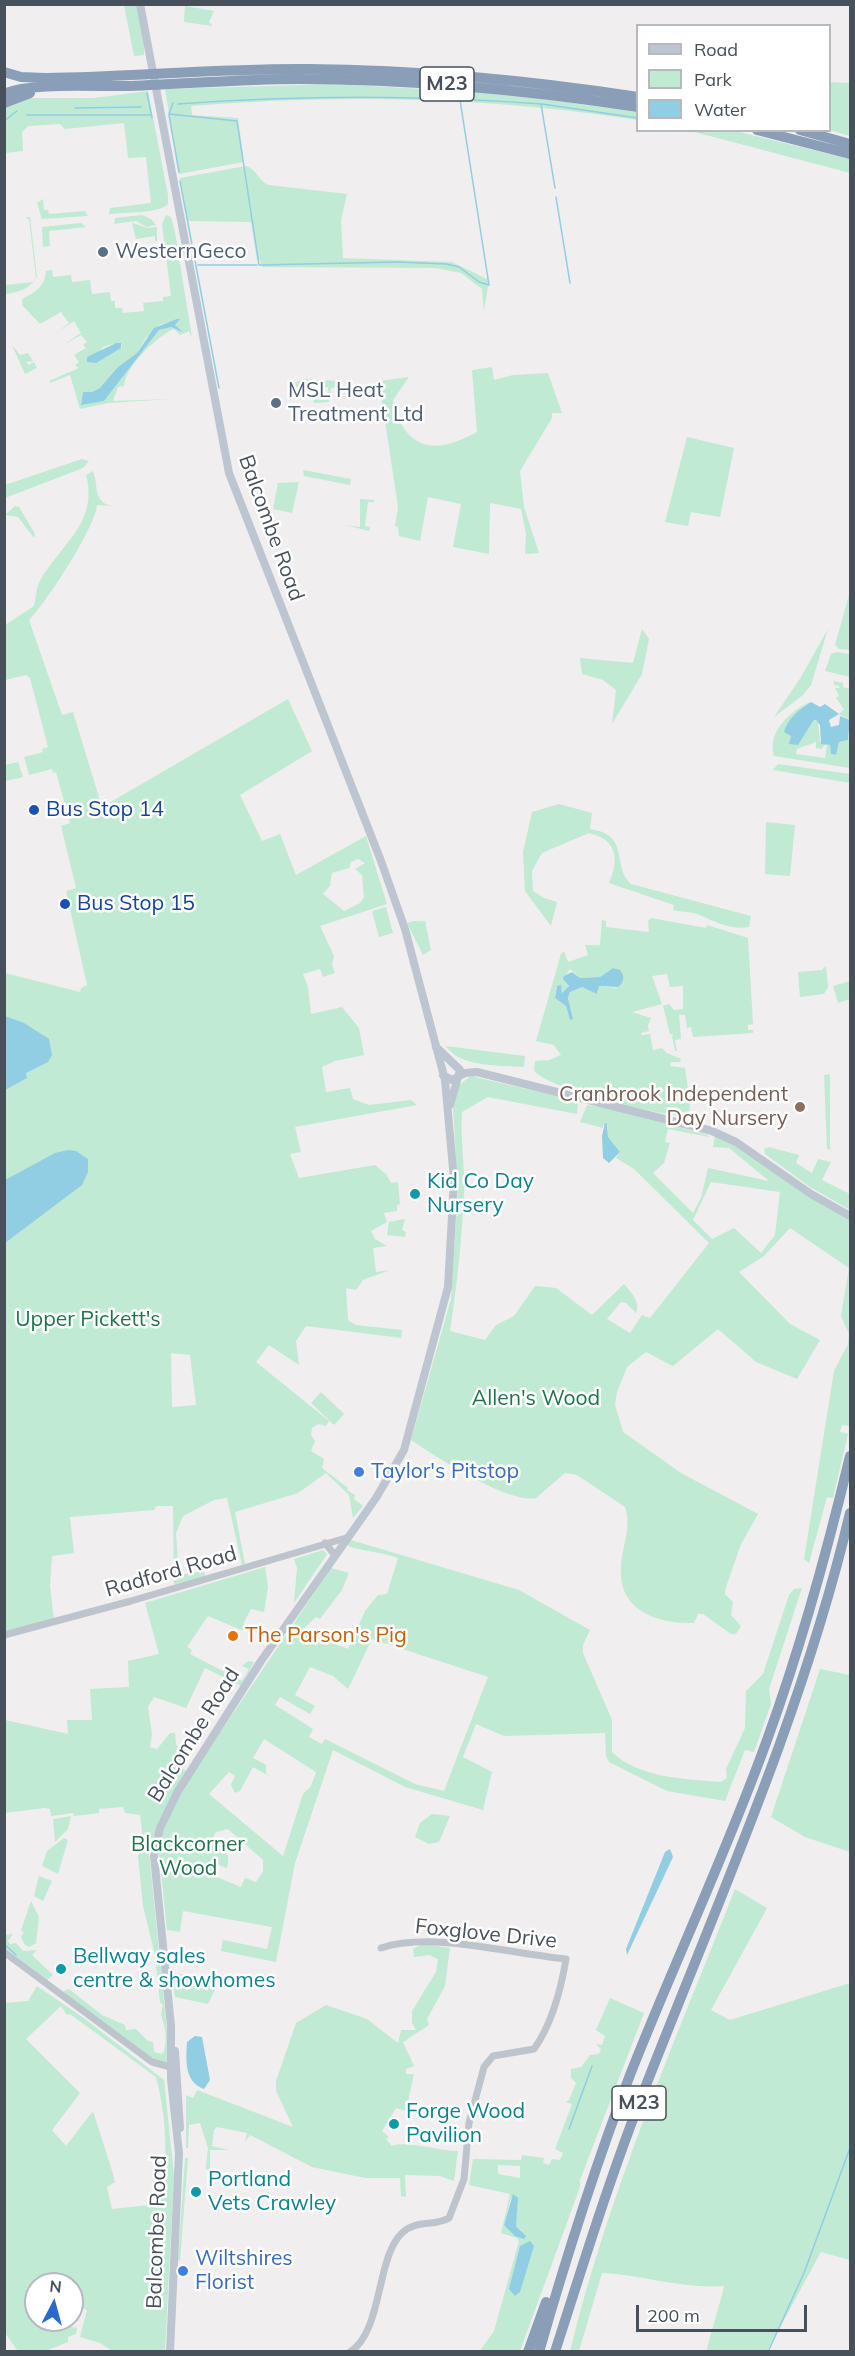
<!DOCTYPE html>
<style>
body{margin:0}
#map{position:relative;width:855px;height:2356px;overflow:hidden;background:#f0eeee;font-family:Mulish,sans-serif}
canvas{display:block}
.frame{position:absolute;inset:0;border:6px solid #485059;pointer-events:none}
.legend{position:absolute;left:636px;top:24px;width:195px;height:108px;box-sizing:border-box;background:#fff;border:2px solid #b6b9bd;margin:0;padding:8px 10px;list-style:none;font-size:18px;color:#485059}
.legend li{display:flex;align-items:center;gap:12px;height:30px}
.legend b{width:30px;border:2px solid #b6b9bd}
.north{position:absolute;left:24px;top:2272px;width:60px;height:60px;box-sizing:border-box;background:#fff;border:2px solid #b6b9bd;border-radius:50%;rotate:6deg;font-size:16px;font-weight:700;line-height:24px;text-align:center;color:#485059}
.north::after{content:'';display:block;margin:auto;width:21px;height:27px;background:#2a68ce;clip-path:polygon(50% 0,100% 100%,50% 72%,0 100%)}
.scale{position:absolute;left:636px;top:2305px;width:171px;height:27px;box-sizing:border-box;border:3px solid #485059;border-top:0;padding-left:8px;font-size:18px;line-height:21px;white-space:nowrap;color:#485059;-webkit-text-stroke:4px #fff;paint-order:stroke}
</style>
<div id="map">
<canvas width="855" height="2356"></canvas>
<div class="frame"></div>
<ul class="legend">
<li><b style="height:8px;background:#bdc5d0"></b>Road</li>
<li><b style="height:16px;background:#c0ead3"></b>Park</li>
<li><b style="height:16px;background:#91cde3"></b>Water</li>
</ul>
<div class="north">N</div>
<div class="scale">200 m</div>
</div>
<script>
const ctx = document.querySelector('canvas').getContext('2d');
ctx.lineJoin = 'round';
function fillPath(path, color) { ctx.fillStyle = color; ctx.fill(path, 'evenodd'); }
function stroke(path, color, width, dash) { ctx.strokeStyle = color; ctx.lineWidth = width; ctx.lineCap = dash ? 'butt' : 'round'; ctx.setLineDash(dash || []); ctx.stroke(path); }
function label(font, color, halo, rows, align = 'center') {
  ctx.font = font + ' Mulish,sans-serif'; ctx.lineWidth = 5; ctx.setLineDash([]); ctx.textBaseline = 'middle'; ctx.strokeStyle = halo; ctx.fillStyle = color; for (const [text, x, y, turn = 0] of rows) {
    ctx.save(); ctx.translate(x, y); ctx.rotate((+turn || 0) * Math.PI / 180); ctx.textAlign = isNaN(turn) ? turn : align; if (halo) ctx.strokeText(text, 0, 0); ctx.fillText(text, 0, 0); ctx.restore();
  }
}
fillPath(new Path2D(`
 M124 5H144V55L134 56Z
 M185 6 214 11 209 22 213 26 184 22Z
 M830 82 850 83V136L829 130Z
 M333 84 499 93 637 112V120C488 97 341 94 191 106L192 115 238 118 244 162 179 174 165 89Z
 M148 91 168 195V204C158 214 125 212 109 214L110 208 151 203 146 157 128 158 124 123 65 129 60 124 28 126 22 132 23 151 5 153 4 106 26 98H94Z
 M691 131H735L850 159V173Z
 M246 166C257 169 258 181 269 185L347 194 341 220 343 258 452 262 489 280 484 311 482 289 461 273 436 268 262 267 260 260H257L251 222 188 221 180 178Z
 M43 199 44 210H48L49 214 85 211 88 216 42 219 37 203Z
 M142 215 151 219 156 225 147 227 136 221 114 224 115 218Z
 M166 215 171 217 175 232 192 338 189 331 180 335 174 329C156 336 124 369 124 386L118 387 113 401 173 399 108 403 80 409 70 375 50 383 49 381 79 368 75 365 79 362 74 355 86 348 83 345 87 342 81 335 63 345 81 333 74 321 56 333 69 323 61 312 40 324 22 305V299C35 292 45 287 46 271L52 270 53 277 71 275 72 282 90 280 92 294 110 292 111 301H115V308H122L123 313 144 311 143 303 163 301V297L171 296 162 224ZM180 319 175 325 184 333 171 327 159 330 104 401 81 404 83 392H92L102 387 118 367 137 353 145 339 159 325ZM116 343 122 345 121 348 92 363 103 347Z
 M30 217 37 277C30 289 17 293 5 294V285L33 282 36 278 29 219 25 218Z
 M81 223 86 227 49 231 50 246 43 247 42 227Z
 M132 223 148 228 157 227V241L141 244 155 241V236L136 239Z
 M12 345 20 355 28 353 33 361 26 362 29 365 34 362 37 368 25 374Z
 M492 367 494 380 513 375 548 373 562 413H552V418L520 471 524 507 539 553 525 554 526 534 521 509 490 503 489 554 453 547 461 504 428 497 420 541 399 536 398 527 395 526 398 507 379 381 409 377 393 400C394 411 399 421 405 430 424 456 453 445 477 432L472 370Z
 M304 379 337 381 342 386 331 388 329 402 314 403 313 400 329 399 328 387 295 388 290 385Z
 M687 437 734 448 720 517 691 512 688 526 665 522Z
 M82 459 89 461 83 468 5 498V485Z
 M303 470 351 479 350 485 304 476Z
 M93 471C99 485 92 502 112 506L97 505C95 528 46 603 29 620L62 715 73 712 102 807 288 699 312 751 240 795 262 841 280 834 296 875 366 836 387 904 320 926 334 956 332 964 335 973 323 977 320 969 303 974 308 987 311 1014 342 1007 359 1028 364 1055 335 1061 322 1067 326 1092 350 1088 353 1099 369 1105 411 1100 417 1105 295 1127 301 1152 290 1154 299 1178 375 1165 386 1174 391 1183 398 1182 400 1204 397 1205V1211L384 1213 387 1222 371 1231 375 1239 387 1246 373 1248 376 1272 390 1270 363 1280 356 1290 346 1288 348 1320 356 1325 402 1330 401 1338 306 1326 296 1341 299 1365 269 1345 256 1362 329 1421 326 1426 318 1424 312 1428 311 1435 315 1441 311 1451 324 1459 322 1468 348 1488 347 1490 355 1495 354 1499 363 1506 353 1518 349 1495 326 1473 298 1493 235 1512 245 1564 242 1565 227 1498 214 1500 183 1516 176 1533 179 1575 204 1571 205 1576 174 1585 173 1506H156L154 1510 70 1517 74 1553 52 1556 50 1586 54 1619 5 1631V973L80 992 81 988 87 985 66 891 76 888 61 826 70 823 56 772 53 773 52 769 29 775 24 757 43 752 42 749 48 747 30 678 26 675 5 680V625L34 606C36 598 36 589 39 583 59 545 99 524 86 475ZM358 859 365 863 355 869 362 875 364 897 360 903 344 911 323 894 330 886 332 873 349 868 351 862ZM171 1353 190 1355 196 1405 172 1407Z
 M299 482 292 513 273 509 278 483Z
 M360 499 374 500V502H368L365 526 370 527 369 531 345 525 360 527Z
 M15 506 19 507 35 534 34 538 18 517 5 515Z
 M849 595 850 596V650L839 649 835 645Z
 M642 629 649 639 642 674 612 724 616 690 603 680 582 674 580 658 633 663Z
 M828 629 811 685 803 695 774 717 801 677Z
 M837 652 850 654V677L825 671 831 654Z
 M833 681 843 683V687L850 689V720L839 714 844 709 836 698 839 696 835 688H840L838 685 835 686Z
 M810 701 800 709 813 721H818L820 742 826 744 821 749 816 748V742L797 749 796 754 825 758 827 744 830 745 831 754 836 755 839 742 848 740 850 733V768L774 756C767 730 791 712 810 701Z
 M18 762 23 777 5 781V765Z
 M778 764 850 774V783L773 770Z
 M559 804 592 813 590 829C631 835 611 865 631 884L751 916 749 927C734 930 716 923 702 916 695 912 682 912 673 910L674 905 609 883C619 860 618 840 589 833L542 853 532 871 533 891 544 898 557 902 551 926 525 891 523 852 532 812Z
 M766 822 795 825 790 876 765 874Z
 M386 907 393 933 379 937 372 911Z
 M651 918 706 928 707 925 748 938 753 1024 748 1025V1030H753V1033L693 1037 691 1027 687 1028 685 1015H679L681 1039 675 1040 677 1051H675L672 1036 674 1035 670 1034 663 1006 669 1004 674 1010 683 1009V986L670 987 667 974 652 976 662 1004 632 1012 651 1018 648 1025 649 1031 641 1033 642 1035 650 1034 653 1050 662 1048 667 1053 681 1059 680 1062H671L670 1066 685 1068 690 1103 689 1117C664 1116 545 1089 534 1070L535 1061 549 1060 561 1055 554 1045 536 1041 561 954 564 951 568 962 588 955 585 945H600L602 920 606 921V927L649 932 648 921ZM613 968 621 971 622 983 616 988 599 986 597 987 599 993 582 987 571 991 568 997 573 1019H570L566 1006 555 998 556 987 561 988 563 993 569 986 563 979 570 969 580 978 600 977Z
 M414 921H425L431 950 423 955 407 923Z
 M826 966 828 987 824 994 800 997 798 972 822 970Z
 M850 981V999L838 1003 833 986Z
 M446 1046 525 1056 524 1067C501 1065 460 1068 446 1046Z
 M830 1074V1146L831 1150 827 1149 824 1075Z
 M471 1076 578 1101 577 1114 488 1097 462 1112C460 1139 465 1165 464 1191 462 1238 457 1285 450 1331L485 1340 496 1325 514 1316 535 1286 556 1288 592 1315 624 1284C631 1291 641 1304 636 1313L626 1303 621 1302 607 1319 630 1333 642 1315 650 1318 709 1243 634 1169 616 1158 620 1152 608 1137V1125H603V1128L580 1122 587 1105 613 1109 707 1135 709 1137 668 1129 665 1142 670 1143 664 1163 653 1173 693 1213 701 1198 708 1168 769 1181 729 1148 713 1147 715 1136 724 1139 850 1221V1426L842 1425 840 1432 848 1434 833 1498 827 1497 809 1563 804 1559 834 1371 848 1344 849 1334 841 1316 849 1268 790 1228 764 1256 739 1272 790 1324 820 1340 797 1379 756 1362 718 1329 673 1366 646 1352 627 1367 617 1392 615 1405 623 1432 681 1473 758 1514 741 1544 726 1587 725 1594 733 1602 731 1615 741 1626 736 1634H731L703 1614H698L694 1623C658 1624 618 1611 621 1567 622 1547 632 1526 625 1507L577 1475 565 1473 536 1498C508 1504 435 1456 411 1440L451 1299 458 1190 453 1107 459 1085ZM711 1182 780 1192 775 1235 761 1253 734 1228 712 1239 693 1220Z
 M769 1147 799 1155 796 1163 812 1173 818 1159 831 1162 822 1180 850 1194V1210L810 1187 765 1154 764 1149Z
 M405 1219 402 1230 406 1232 405 1237 387 1235 389 1222Z
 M321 1392 344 1414 334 1425 311 1403Z
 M351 1540 519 1590 590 1630 583 1645V1653L612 1720V1752C638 1778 686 1779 721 1782L727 1778 726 1769 745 1728 746 1691 763 1674 789 1595 794 1589 802 1588 769 1689 771 1704 754 1752 745 1750 725 1801 667 1791 609 1762 606 1756 605 1733 504 1736 476 1724 463 1757 492 1772 483 1810 405 1787 333 1750 295 1863 276 1962 221 1951 223 1940 267 1949 272 1927 183 1911 180 1932 167 1930 159 1852 160 1818 149 1853 169 2050 167 2063 154 2060 62 1992 69 1989 102 2015 125 2025 126 2030 136 2029 148 2041 153 2042 154 2052 162 2054C169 2045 165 2025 161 2015L163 2005 160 2002 155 1955 143 1906 138 1857 141 1844 139 1842 142 1831 140 1815 125 1813 123 1807 99 1809V1813L74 1816 73 1813 51 1816 50 1809 45 1808 5 1813V1720L68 1734 67 1720H92L90 1689 129 1687 128 1661 159 1654 145 1603 265 1567 268 1587 264 1612 251 1609 244 1622V1631L208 1616 187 1647 192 1650 190 1654 242 1681 249 1669 242 1666 248 1661 254 1662 241 1686 205 1668 186 1708 154 1697 148 1707 152 1734 150 1747 157 1749 170 1733H175L176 1745 188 1753 180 1767 186 1771 190 1764 197 1767 331 1568 349 1573 342 1590 320 1619 316 1617 301 1631 348 1649 365 1611 378 1595 387 1594 398 1558C384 1552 357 1551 347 1545ZM372 1639 488 1677 444 1791 415 1784 325 1739 322 1744 309 1737 313 1729 275 1705 280 1697 310 1714 315 1706 295 1695 310 1667 333 1676 348 1689ZM264 1739 316 1772 311 1786 303 1794 283 1856 209 1794 229 1772 235 1776 231 1785 235 1793 240 1791 253 1767 271 1777 266 1773V1765L253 1758ZM228 1829 263 1860V1872L256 1882 245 1878 241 1887 212 1875 216 1864 227 1868C232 1851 221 1848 212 1840L216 1832Z
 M323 1550 327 1554 294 1603 297 1568 294 1559Z
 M820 1669 850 1675V1852L805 1837 771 1817Z
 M432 1814 450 1816 439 1842 429 1844 415 1837 420 1823Z
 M71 1816 68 1829 55 1842 53 1819Z
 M64 1838 68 1840 58 1874 42 1866 47 1851Z
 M39 1876 52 1881 43 1901 34 1896Z
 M735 1889 767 1908 711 2010 730 2020 850 1983V2260L821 2252 767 2351H707C706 2348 722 2298 724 2286 682 2289 643 2275 602 2273L579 2351H570C609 2192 675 2041 735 1889Z
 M31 1901 39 1917 36 1943 29 1947 24 1944 21 1936 24 1933 21 1930Z
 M6 1930 5 1935 13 1934 8 1941 10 1944 16 1943 23 1951 37 1950 32 1955 53 1975 47 1980 5 1948 4 1931Z
 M423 1944 450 1948 445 1986 427 2019 429 2025 403 2042 414 2066 406 2069V2074H414L406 2111 396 2108 382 2131 389 2137 386 2139 392 2146C402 2140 442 2151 458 2151L454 2181 440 2176 405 2175 406 2197 401 2196 400 2178H365L312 2167 250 2135 245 2142 247 2133 217 2127 214 2130 212 2146 229 2150H210V2188L206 2166 208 2148 200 2123 189 2125 188 2148H186V2095L193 2098 197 2090 293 2127 276 2091V2081L296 2023 326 2005 367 2019 398 2043 401 2030H416L412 2023V2011L436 1972 438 1959 429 1955 414 1957 413 1949Z
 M175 1973 193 1976 197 1987 208 1990 210 1980 219 1981 208 2004 175 1997 172 1974Z
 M37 1986 85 2019 164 2080 174 2175 165 2351H112L100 2343 80 2337 87 2310 72 2304V2284H36V2307L29 2311 31 2314 36 2310V2318L28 2321 54 2320 57 2327 64 2325 77 2328 76 2334 68 2337V2342L46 2351H18L5 2333 4 2003 28 2001ZM61 2006 67 2015 70 2014 156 2077C167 2120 169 2161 158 2204L112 2209 107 2187 115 2182 113 2174 93 2111 66 2146 52 2130 80 2093 26 2039Z
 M610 1998 644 2013 580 2180V2187L520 2351H480L494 2331 519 2241 517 2238 501 2233 510 2194 469 2185 473 2159 521 2160 522 2155 544 2158 543 2163 549 2165 552 2159 560 2160 563 2153 555 2149 572 2104 566 2102 569 2100 576 2083 571 2078V2069L581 2067 590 2055 599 2054 601 2049 596 2044 602 2045 605 2036 596 2030ZM498 2165 520 2166V2178L498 2174ZM511 2197 516 2226 523 2232 504 2225Z
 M185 2158H188L180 2261 178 2260Z`), '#c0ead3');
fillPath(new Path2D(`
 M177 319H180L175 325 184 333 171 327 159 330 104 401 81 405 83 392H92L100 388 118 367 137 353 154 328Z
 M116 343H121V348L96 363 87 362V357Z
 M811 702 820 707 825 704 839 714 829 720 831 727 839 725 840 716 850 720 848 740 839 742 836 755 831 754 830 745 821 744 820 725 816 720 813 721 798 745 789 744 791 736 784 732C787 720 800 708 811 702Z
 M613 968 620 970C625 976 624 983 618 987L599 986 597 994 582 987 570 992 568 998 573 1019 570 1020 566 1006 555 998 557 986 561 985 562 993 569 986 563 979 564 976 572 972 580 978 600 977Z
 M5 1016 24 1023 49 1039 52 1055 48 1062 26 1073 27 1078 5 1090Z
 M605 1123 607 1124 608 1137 620 1152 609 1163 603 1158 602 1136Z
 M68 1150 76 1151 88 1159V1172L82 1185 5 1243V1180L55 1153Z
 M670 1849 673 1857 627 1955 626 1949 665 1852Z
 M195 2036 202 2037 210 2080 204 2089C184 2082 186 2060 187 2042Z
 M513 2194 518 2198 516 2226 526 2236 524 2239 515 2236 504 2225Z
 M530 2241 534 2246 520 2292 515 2296 509 2289 520 2246Z`), '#91cde3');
stroke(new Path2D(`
 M147 93 152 118
 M173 103 169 114 237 121 259 265 397 262 446 264 459 267 479 282 489 285 460 100
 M178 104C300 95 419 95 541 104L555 188
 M542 104 638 118
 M75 108 141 107
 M27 115H150
 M169 115 179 172
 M4 121 17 111
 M697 130 702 132
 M180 181 219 388
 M556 197 570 283
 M198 265H257
 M4 1944 16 1955
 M569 2129 592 2066
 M768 2352 804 2273 850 2148`), '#91cde3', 1.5);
stroke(new Path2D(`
 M325 1543 334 1554
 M4 1635 131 1601 346 1538
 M4 1952 152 2062 174 2068
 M350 2352C383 2331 376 2257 402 2233 416 2219 434 2227 449 2218L464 2179 469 2123 484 2067 493 2056 534 2049C552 2024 561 1989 566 1959 510 1954 433 1931 381 1948`), '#bec4cc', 7);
stroke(new Path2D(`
 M140 4 229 473 381 861 405 929 445 1080 454 1180 448 1287 404 1450 376 1498 261 1661 178 1791 160 1828 154 1856 171 2026V2079L179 2153 170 2352
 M436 1047 460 1070 450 1105
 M443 1075 452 1080 465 1073 477 1072 712 1131 736 1142 811 1194 850 1216
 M175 2051 180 2128`), '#bdc5d0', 8);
stroke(new Path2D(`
 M4 72 21 77 45 78C133 77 220 68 308 69 419 70 528 80 638 97
 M4 94C28 82 100 87 130 86 187 84 242 79 298 79 412 79 525 90 638 107
 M4 103 30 93
 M757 130 850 154
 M800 130 850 144
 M528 2352 546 2302
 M539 2352C566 2258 595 2166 630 2075 674 1963 726 1854 767 1740 801 1647 827 1552 850 1456
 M555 2352C582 2267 609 2181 641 2098 716 1905 802 1716 850 1513`), '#8a9eb8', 10);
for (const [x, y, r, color] of [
 [103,252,6,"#5c6f8a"],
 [276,403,6,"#5c6f8a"],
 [34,810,6,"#1a4fb4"],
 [65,904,6,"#1a4fb4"],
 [800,1107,6,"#8d6e63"],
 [415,1194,6,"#0f9aa8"],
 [359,1472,6,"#3f7fe0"],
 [233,1636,6,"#e8710a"],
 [61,1969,6,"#0f9aa8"],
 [394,2124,6,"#0f9aa8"],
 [196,2192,6,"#0f9aa8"],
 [183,2271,6,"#3f7fe0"]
]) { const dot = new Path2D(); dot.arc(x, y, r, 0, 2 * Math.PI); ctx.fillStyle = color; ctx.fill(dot); stroke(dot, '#fff', 2); }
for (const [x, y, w] of [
 [447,84,54],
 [639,2103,54]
]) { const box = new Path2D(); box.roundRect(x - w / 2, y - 17, w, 34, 4.5); ctx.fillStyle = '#fff'; ctx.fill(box); stroke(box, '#485059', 1.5); }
label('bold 20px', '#485059', null, [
 ["M23",447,84],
 ["M23",639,2103]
]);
label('21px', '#4e5e75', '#fff', [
 ["WesternGeco",115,252],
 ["MSL Heat",288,391],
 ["Treatment Ltd",288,415]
], 'left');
label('21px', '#485059', '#fff', [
 ["Balcombe Road",271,528,70],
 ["Radford Road",171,1572,-16],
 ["Balcombe Road",194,1735,-58],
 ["Foxglove Drive",486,1934,6],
 ["Balcombe Road",157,2232,-88]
]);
label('21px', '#164399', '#fff', [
 ["Bus Stop 14",46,810],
 ["Bus Stop 15",77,904]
], 'left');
label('21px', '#785e54', '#fff', [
 ["Cranbrook Independent",788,1095],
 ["Day Nursery",788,1119]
], 'right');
label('21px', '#0d838f', '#fff', [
 ["Kid Co Day",427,1182],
 ["Nursery",427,1206],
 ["Bellway sales",73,1957],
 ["centre & showhomes",73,1981],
 ["Forge Wood",406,2112],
 ["Pavilion",406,2136],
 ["Portland",208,2180],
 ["Vets Crawley",208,2204]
], 'left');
label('21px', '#20734e', '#fff', [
 ["Upper Pickett's",88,1320],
 ["Allen's Wood",536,1399],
 ["Blackcorner",188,1845],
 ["Wood",188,1869]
]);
label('21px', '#366cbe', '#fff', [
 ["Taylor's Pitstop",371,1472],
 ["Wiltshires",195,2259],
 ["Florist",195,2283]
], 'left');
label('21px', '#c56008', '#fff', [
 ["The Parson's Pig",245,1636]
], 'left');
</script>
